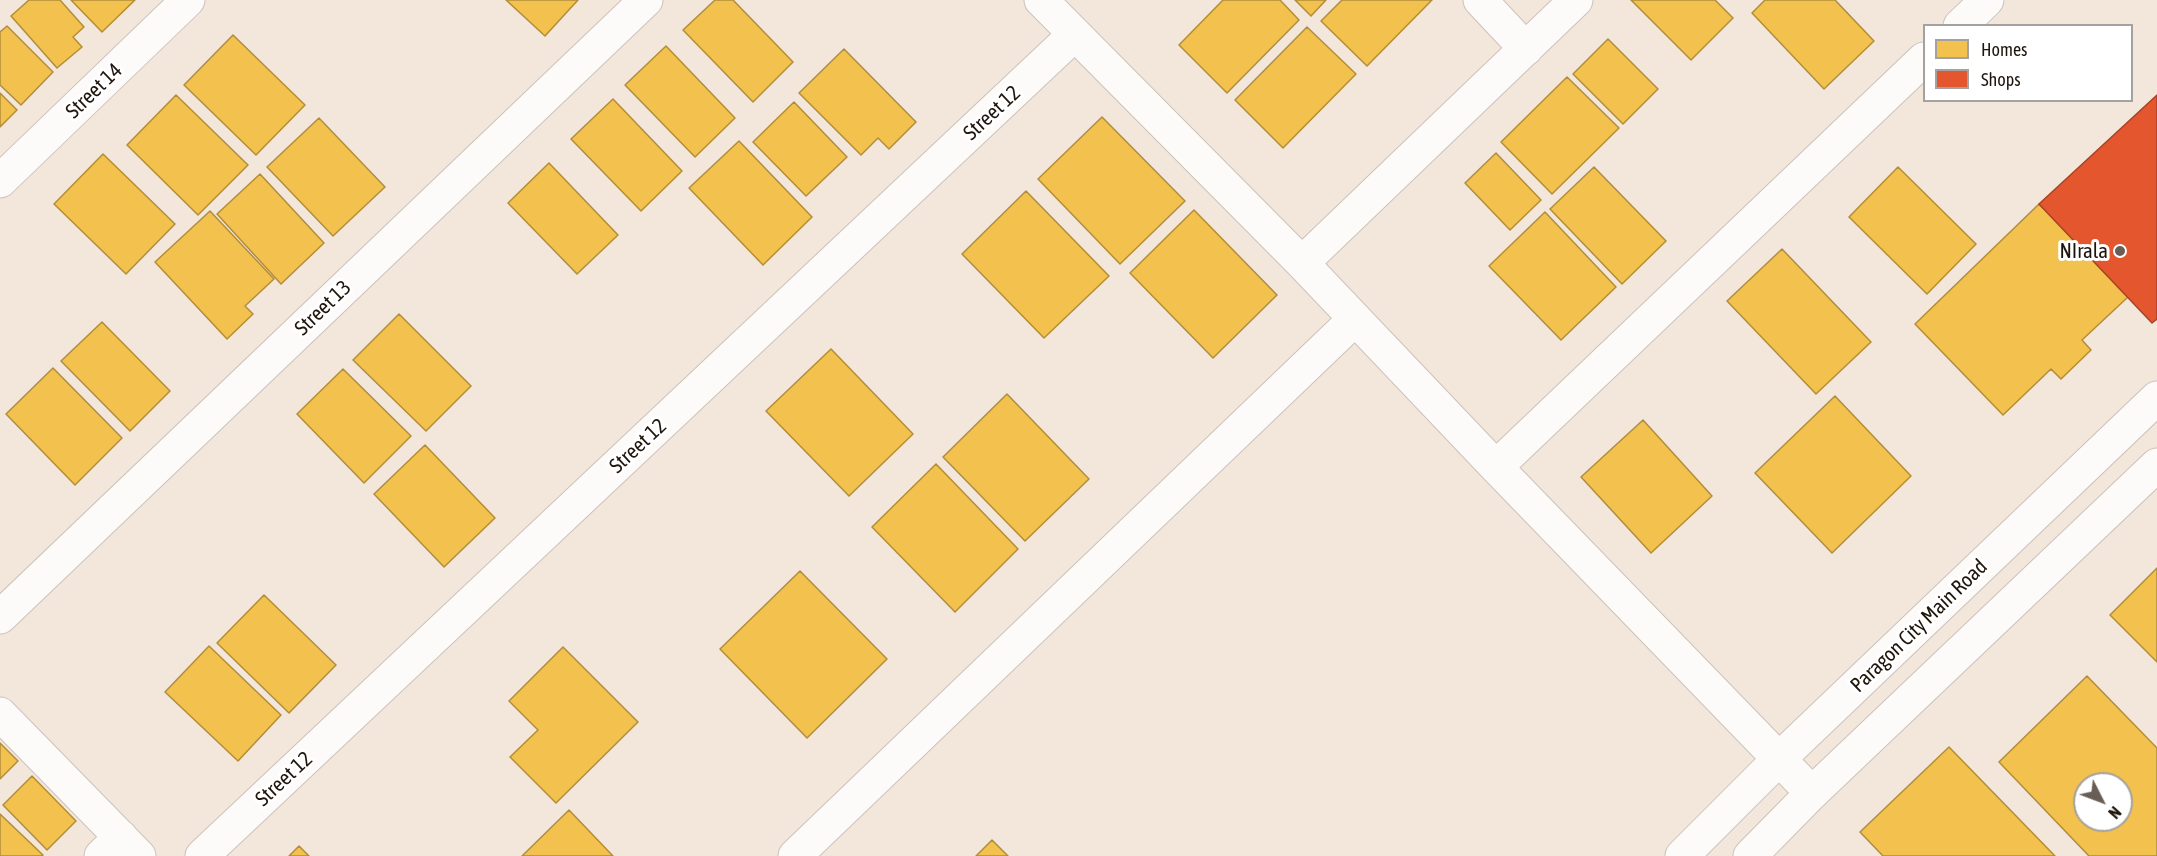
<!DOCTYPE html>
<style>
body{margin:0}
#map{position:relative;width:2157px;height:856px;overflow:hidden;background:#f3e7dc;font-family:"Asap Condensed",sans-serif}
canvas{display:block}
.legend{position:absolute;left:1923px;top:24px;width:210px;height:78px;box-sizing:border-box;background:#fff;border:2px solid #a5a19e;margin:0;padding:8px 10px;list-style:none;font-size:18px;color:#1e150c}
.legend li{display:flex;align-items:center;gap:12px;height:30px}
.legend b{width:30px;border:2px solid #a5a19e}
.north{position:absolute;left:2073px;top:772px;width:60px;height:60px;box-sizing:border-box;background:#fff;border:2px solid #a5a19e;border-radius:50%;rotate:132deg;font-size:16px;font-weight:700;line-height:24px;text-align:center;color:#1e150c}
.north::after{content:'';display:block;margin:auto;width:21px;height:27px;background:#695e55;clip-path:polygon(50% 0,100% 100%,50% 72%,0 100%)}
</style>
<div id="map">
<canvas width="2157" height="856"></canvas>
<ul class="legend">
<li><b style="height:16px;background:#f2c14e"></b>Homes</li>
<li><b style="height:16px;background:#e4572e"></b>Shops</li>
</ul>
<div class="north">N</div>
</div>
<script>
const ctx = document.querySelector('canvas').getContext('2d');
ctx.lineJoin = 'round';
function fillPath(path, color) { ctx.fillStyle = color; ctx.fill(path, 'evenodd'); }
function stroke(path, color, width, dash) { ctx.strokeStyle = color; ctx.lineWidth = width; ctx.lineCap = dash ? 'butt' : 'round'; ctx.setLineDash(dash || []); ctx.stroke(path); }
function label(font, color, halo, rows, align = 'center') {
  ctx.font = font + ' "Asap Condensed",sans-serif'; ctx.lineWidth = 6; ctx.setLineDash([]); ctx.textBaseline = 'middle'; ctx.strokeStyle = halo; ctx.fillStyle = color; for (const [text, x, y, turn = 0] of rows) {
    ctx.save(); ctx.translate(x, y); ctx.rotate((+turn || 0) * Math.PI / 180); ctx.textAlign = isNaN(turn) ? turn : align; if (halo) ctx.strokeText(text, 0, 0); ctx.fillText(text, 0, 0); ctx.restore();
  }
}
const homes = new Path2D(`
 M29 0H60L84 27 73 37 82 47 57 68 11 16Z
 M71 0H135L102 32Z
 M506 0H578L545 36Z
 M715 0H733L793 62 753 102 683 30Z
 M1223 0H1280L1299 20 1227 93 1179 45Z
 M1295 0H1326L1311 16Z
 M1342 0H1432L1367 66 1321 21Z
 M1631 0H1715L1733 18 1691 60Z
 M1765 0H1835L1874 41 1824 89 1752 13Z
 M7 26 53 72 21 105 0 85V32Z
 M1307 27 1356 74 1283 148 1235 100Z
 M233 35 305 105 256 155 184 85Z
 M1608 39 1658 89 1623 124 1573 74Z
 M666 46 735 118 695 157 625 85Z
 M844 49 916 122 889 149 878 138 861 155 799 93Z
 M1567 77 1619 128 1552 194 1501 142Z
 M0 93 17 110 0 127Z
 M176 95 248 165 198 215 127 145Z
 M613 99 682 171 641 211 571 139Z
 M794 102 847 157 806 196 753 142Z
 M1102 117 1185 201 1120 264 1038 179Z
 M319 118 385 187 333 236 267 167Z
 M739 141 812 217 763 265 689 188Z
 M1496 153 1541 200 1510 230 1465 183Z
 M103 154 175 224 126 274 54 204Z
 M549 163 618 235 577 274 508 203Z
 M1594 167 1666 241 1622 284 1550 209Z
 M1898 167 1976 244 1927 294 1849 217Z
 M260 174 324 243 281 284 217 214Z
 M1026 191 1109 276 1044 338 962 254Z
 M2039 204 2128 297 2082 340 2091 350 2061 379 2051 369 2003 415 1915 324Z
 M1194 210 1277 295 1213 358 1130 273Z
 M210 211 274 279 245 306 253 314 227 339 155 262Z
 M1545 212 1616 287 1561 340 1489 266Z
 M1782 249 1871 342 1816 394 1727 301Z
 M399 314 471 386 426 431 353 360Z
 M102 322 170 391 130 431 61 361Z
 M831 349 913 434 849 496 766 411Z
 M53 368 122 438 75 485 6 414Z
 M343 369 411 436 364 483 297 414Z
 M1007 394 1089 479 1025 541 943 457Z
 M1835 396 1911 476 1832 553 1755 473Z
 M1643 420 1712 496 1651 553 1581 477Z
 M425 445 495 518 444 567 374 494Z
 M936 464 1018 549 955 612 872 527Z
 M2157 568V662L2110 615Z
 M800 571 887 659 807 738 720 649Z
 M264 595 336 665 289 713 217 643Z
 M209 646 281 715 238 761 165 692Z
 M563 647 638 722 556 803 510 757 538 730 509 701Z
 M2087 676 2157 748V856H2089L1999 762ZM2085 784H2121V820H2085Z
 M0 743 18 761 0 779Z
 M1949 747 2055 856H1883L1860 832Z
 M32 776 76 821 47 850 3 805Z
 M569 810 613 856H522Z
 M0 814 43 855 41 856H0Z
 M992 840 1008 856H976Z
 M299 846 309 856H289Z`);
fillPath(homes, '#f2c14e');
stroke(homes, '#b28d3a', 1.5);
const shops = new Path2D(`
 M2157 95V319L2152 323 2039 204Z`);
fillPath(shops, '#e4572e');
stroke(shops, '#a94324', 1.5);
const street = new Path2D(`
 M1041 0 1302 263 1496 467 1812 793
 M1480 0 1526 49
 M1960 26 1987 0
 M0 181 188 0
 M1302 263 1576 0
 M1496 467 1924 59
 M0 617 646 0
 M0 714 139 856
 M101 856 121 837
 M202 856 1074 35
 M795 856 1354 320`);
const secondary = new Path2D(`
 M1682 856 1778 760 2157 398
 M1750 856 1812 793 2157 465`);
stroke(street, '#ccc2b9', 35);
stroke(secondary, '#ccc2b9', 35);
stroke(street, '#fdfbfa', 33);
stroke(secondary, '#fdfbfa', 33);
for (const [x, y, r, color] of [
 [2120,251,6,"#695e55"]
]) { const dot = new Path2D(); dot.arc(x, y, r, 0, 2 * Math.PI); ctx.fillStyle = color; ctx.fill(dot); stroke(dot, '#fff', 2); }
label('21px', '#1e150c', '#fff', [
 ["Street 14",94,91,-44],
 ["Street 12",992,113,-43],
 ["Street 13",323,308,-44],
 ["Street 12",638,446,-43],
 ["Paragon City Main Road",1919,626,-44],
 ["Street 12",284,779,-43]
]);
label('21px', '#1e150c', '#fff', [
 ["NIrala",2108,251]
], 'right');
</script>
